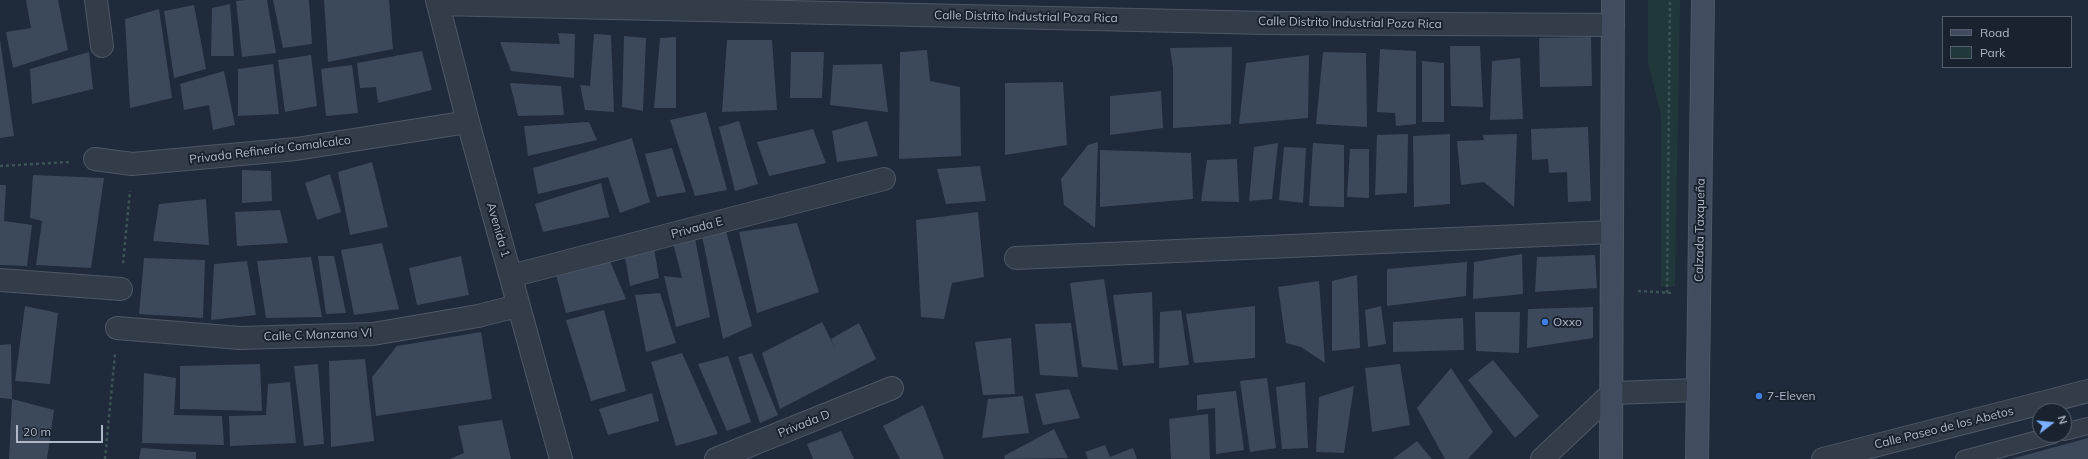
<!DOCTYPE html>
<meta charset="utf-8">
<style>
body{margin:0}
#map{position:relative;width:2088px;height:459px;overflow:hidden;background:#1f2b3a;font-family:Mulish,sans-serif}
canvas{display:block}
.legend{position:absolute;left:1942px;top:16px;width:130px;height:52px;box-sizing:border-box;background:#19222f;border:1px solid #555e6c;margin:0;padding:5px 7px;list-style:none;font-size:12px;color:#aeb8c7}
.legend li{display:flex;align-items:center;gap:8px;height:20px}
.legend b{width:20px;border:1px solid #555e6c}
.north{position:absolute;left:2032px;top:403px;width:40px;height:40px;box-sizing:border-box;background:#19222f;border:1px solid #555e6c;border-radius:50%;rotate:74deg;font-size:11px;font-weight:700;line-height:16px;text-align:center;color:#aeb8c7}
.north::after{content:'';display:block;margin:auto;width:14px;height:18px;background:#7bb0fe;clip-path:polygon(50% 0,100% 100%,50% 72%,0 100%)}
.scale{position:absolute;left:16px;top:425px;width:87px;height:18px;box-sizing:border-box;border:2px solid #aeb8c7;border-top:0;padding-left:5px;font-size:12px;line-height:14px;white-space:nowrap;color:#aeb8c7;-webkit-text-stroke:3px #19222f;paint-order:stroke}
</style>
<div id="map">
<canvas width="2088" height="459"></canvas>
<ul class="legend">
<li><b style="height:5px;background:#414c5e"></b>Road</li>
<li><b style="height:11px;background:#21383b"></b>Park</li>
</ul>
<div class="north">N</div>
<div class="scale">20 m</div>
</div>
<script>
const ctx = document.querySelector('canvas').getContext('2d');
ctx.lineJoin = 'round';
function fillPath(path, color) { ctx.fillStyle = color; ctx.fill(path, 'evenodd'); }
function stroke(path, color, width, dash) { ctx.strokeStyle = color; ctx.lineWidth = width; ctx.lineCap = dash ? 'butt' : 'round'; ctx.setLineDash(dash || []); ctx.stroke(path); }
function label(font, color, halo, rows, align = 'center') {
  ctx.font = font + ' Mulish,sans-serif'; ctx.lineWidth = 4; ctx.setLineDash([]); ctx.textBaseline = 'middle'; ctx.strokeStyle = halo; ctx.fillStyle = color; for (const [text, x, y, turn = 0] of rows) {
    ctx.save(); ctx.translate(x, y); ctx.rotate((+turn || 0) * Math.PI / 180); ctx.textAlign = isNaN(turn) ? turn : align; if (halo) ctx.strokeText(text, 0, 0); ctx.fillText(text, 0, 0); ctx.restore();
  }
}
fillPath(new Path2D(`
 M1648 0H1680L1675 286 1661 287V115L1648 62Z`), '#21383b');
fillPath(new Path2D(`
 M26 0H58L68 50 13 68 6 32 31 28Z
 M245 0H267L276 53 242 57 236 1Z
 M273 0H309L312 44 283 48Z
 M324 0H389L393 49 328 62Z
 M230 4 234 56H211L212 8Z
 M194 5 206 69 174 78 164 11Z
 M159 9 172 98 130 108 125 19Z
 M558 33 575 34 574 78 511 71 500 42 560 44Z
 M594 34 611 35 614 112 585 110 580 85 590 86Z
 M624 36 646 38 643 111 622 107Z
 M676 37V108H654L660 38Z
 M1591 37 1592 86 1540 87 1539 38Z
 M0 40 14 136 0 138Z
 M727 40H772L777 110 722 112Z
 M1450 46H1480L1483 107 1451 106Z
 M1232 47 1231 124 1173 128V68L1170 48Z
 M1380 49 1416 51V124L1396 126 1395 113 1377 112Z
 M927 50 930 81 960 87 961 156 899 159 900 52Z
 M422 51 432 90 378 103 376 87 360 88 357 63Z
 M89 52 93 89 32 104 30 69Z
 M791 52H824L822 98H790Z
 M1323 52 1366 53 1367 127 1316 124Z
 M311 55 317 106 285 112 278 60Z
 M1309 55 1308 118 1239 124 1246 63Z
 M1520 58 1523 119 1490 120 1492 61Z
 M1422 61 1444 63V122H1422Z
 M273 64 279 114 238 116V69Z
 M882 64 888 112 830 105 833 65Z
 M352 65 358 113 326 116 321 69Z
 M224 71 235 125 213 130 209 105 184 110 180 84Z
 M1063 82 1067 145 1005 155V83Z
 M510 83 561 86 564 115 518 116Z
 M1161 91 1163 128 1110 135V96Z
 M706 112 727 190 695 196 670 120Z
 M739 121 758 184 735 191 719 127Z
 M867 121 878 156 837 162 832 131Z
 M589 122 597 140 528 156 524 126Z
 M1588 127 1591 201 1568 202 1567 172 1549 173 1548 159 1532 160 1531 129Z
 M813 129 826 163 769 176 757 142Z
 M1408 134 1407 193 1375 195 1377 135Z
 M1450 134V204L1414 207 1413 136Z
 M1517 134 1514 207 1484 182 1461 185 1457 141 1484 140 1483 135Z
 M632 138 650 202 620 213 608 177 538 194 533 168Z
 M1098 142 1095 228 1064 205 1061 179 1088 145Z
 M1278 143 1272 199 1249 201 1254 147Z
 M1313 143 1344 145V207L1309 206Z
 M1284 147 1306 148 1303 203 1279 200Z
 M672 148 686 192 657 197 645 154Z
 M1350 149H1369V198L1347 197Z
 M1100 150 1191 153 1193 199 1100 207Z
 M1237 159 1239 202 1201 201 1207 160Z
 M372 162 388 227 350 235 338 172Z
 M980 166 986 201 946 204 937 169Z
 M242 170 271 171 272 201 242 203Z
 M330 174 341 212 317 220 305 183Z
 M33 175 104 178 91 268 36 265 42 221 30 218Z
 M601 183 609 217 543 232 535 204Z
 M0 185H6L4 221 32 225 27 266 0 265Z
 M206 199 209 245 153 241 159 204Z
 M280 210 288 243 237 246 235 212Z
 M978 212 984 277 952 283 944 319 921 317 916 220Z
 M797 223 819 292 757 313 739 232Z
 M726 231 752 326 723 339 702 236Z
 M695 238 710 317 676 327 664 276 682 278 673 243Z
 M382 243 399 309 354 315 341 250Z
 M654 248 659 278 630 286 625 257Z
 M1522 254 1523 294 1473 299 1474 262Z
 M1595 255 1597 288 1535 292 1537 257Z
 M318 256H334L346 313 326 314Z
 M461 256 469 295 417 305 409 268Z
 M311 257 322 317 266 318 257 261Z
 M144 258 205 260 203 318 139 314Z
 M247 261 256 315 211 320 214 264Z
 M610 261 626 299 566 313 556 274Z
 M1467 262 1466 296 1387 306V269Z
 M1357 275 1360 348 1332 351V281Z
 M1104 279 1118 370 1082 367 1070 283Z
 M1319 281 1325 363 1301 347 1286 343 1278 287Z
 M1152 292 1154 363 1123 366 1113 295Z
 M660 293 676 343 646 352 635 295Z
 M25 306 58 313 50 384 15 381Z
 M1255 306V358L1194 363 1186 314Z
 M1381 306 1386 344 1368 347 1365 310Z
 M1593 307V338L1527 348 1528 309Z
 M604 310 626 391 591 401 566 320Z
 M1181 310 1189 365 1159 368 1160 312Z
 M1475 312H1520L1519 353 1476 351Z
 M1463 318 1464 350 1393 352V322Z
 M822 322 837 352 831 339 859 323 876 359 780 409 762 353Z
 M1071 323 1078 377 1040 375 1035 324Z
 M481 332 492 399 376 416 372 377 397 346Z
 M1011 338 1015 394 983 395 975 342Z
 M11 344 12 399 0 398V345Z
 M682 353 718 434 676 446 651 362Z
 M752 353 778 415 760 423 738 357Z
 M728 356 751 422 727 431 698 364Z
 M365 359 374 441 331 447 329 361Z
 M1493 360 1539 416 1515 438 1468 380Z
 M260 364 262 411 180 409V366Z
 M318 364 324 444 304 446 294 366Z
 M1400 364 1410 425 1372 432 1365 368Z
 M1451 368 1493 432 1468 459H1445L1417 408Z
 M144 373 176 378 174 415 222 416 224 445 142 443Z
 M1267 378 1276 448 1250 452 1240 381Z
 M290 382 296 443 230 446 229 416 266 415 268 384Z
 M1305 382 1308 448 1282 449 1276 387Z
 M1354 386 1344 453 1316 452 1319 397Z
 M1069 389 1080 418 1043 425 1035 394Z
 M1236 391 1244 450 1216 454 1215 408 1197 410V395Z
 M652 393 659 421 608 435 599 409Z
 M1023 396 1029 433 982 438 988 399Z
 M12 399 54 410 47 459H9Z
 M923 405 944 459H900L883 426Z
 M1208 414 1210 459H1171L1169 419Z
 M502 420 511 459H450L464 453 458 426Z
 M1054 429 1068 458 1005 459 1004 456Z
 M841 431 854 459H813L807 444Z
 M2088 438V459H2011Z
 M1417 441 1432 459H1393Z
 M1105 445 1110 457 1133 448 1137 459H1088L1085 452Z
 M141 448 196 452V459H139Z`), '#3b495a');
const service = new Path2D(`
 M2064 432 2088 426
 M1964 459 2053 435`);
const minor = new Path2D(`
 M96 0 102 46
 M437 0 468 122 561 459
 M438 4 1268 23 1613 25
 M95 159 132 164 296 149 468 122
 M1016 258 1612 232
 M511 276 884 179
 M0 280 121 289
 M117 328 240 338 373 334 478 316 517 306
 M716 459 892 388
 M1823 459 2088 391`);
const tertiary = new Path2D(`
 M1542 459 1612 393 1698 390`);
const secondary = new Path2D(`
 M1611 459 1613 0
 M1697 459 1703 0`);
stroke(service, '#4e5865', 18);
stroke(minor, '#4e5865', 24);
stroke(tertiary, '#4e5865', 24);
stroke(secondary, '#4e5865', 24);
stroke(new Path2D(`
 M0 166 69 162
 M123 263 130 191
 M1638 291 1673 293
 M1667 293 1670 0
 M105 459 115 354`), '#3c5455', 2.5, [3, 3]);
stroke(service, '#333d4a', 16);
stroke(minor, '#333d4a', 22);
stroke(tertiary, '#333d4a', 22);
stroke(secondary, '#414c5e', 22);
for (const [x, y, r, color] of [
 [1545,322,4,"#3f7fe0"],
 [1759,396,4,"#3f7fe0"]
]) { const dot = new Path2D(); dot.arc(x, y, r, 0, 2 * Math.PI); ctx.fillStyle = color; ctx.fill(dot); stroke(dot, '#19222f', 1.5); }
label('12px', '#aeb8c7', '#19222f', [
 ["Calle Distrito Industrial Poza Rica",1026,17,1],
 ["Calle Distrito Industrial Poza Rica",1350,23,1],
 ["Privada Refinería Comalcalco",270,150,-7],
 ["Privada E",697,228,-15],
 ["Avenida 1",498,230,74],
 ["Calzada Taxqueña",1700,230,-89],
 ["Calle C Manzana VI",318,335,-2],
 ["Privada D",804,424,-22],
 ["Calle Paseo de los Abetos",1944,428,-14]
]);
label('12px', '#aeb8c7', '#19222f', [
 ["Oxxo",1553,322],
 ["7-Eleven",1767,396]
], 'left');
</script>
